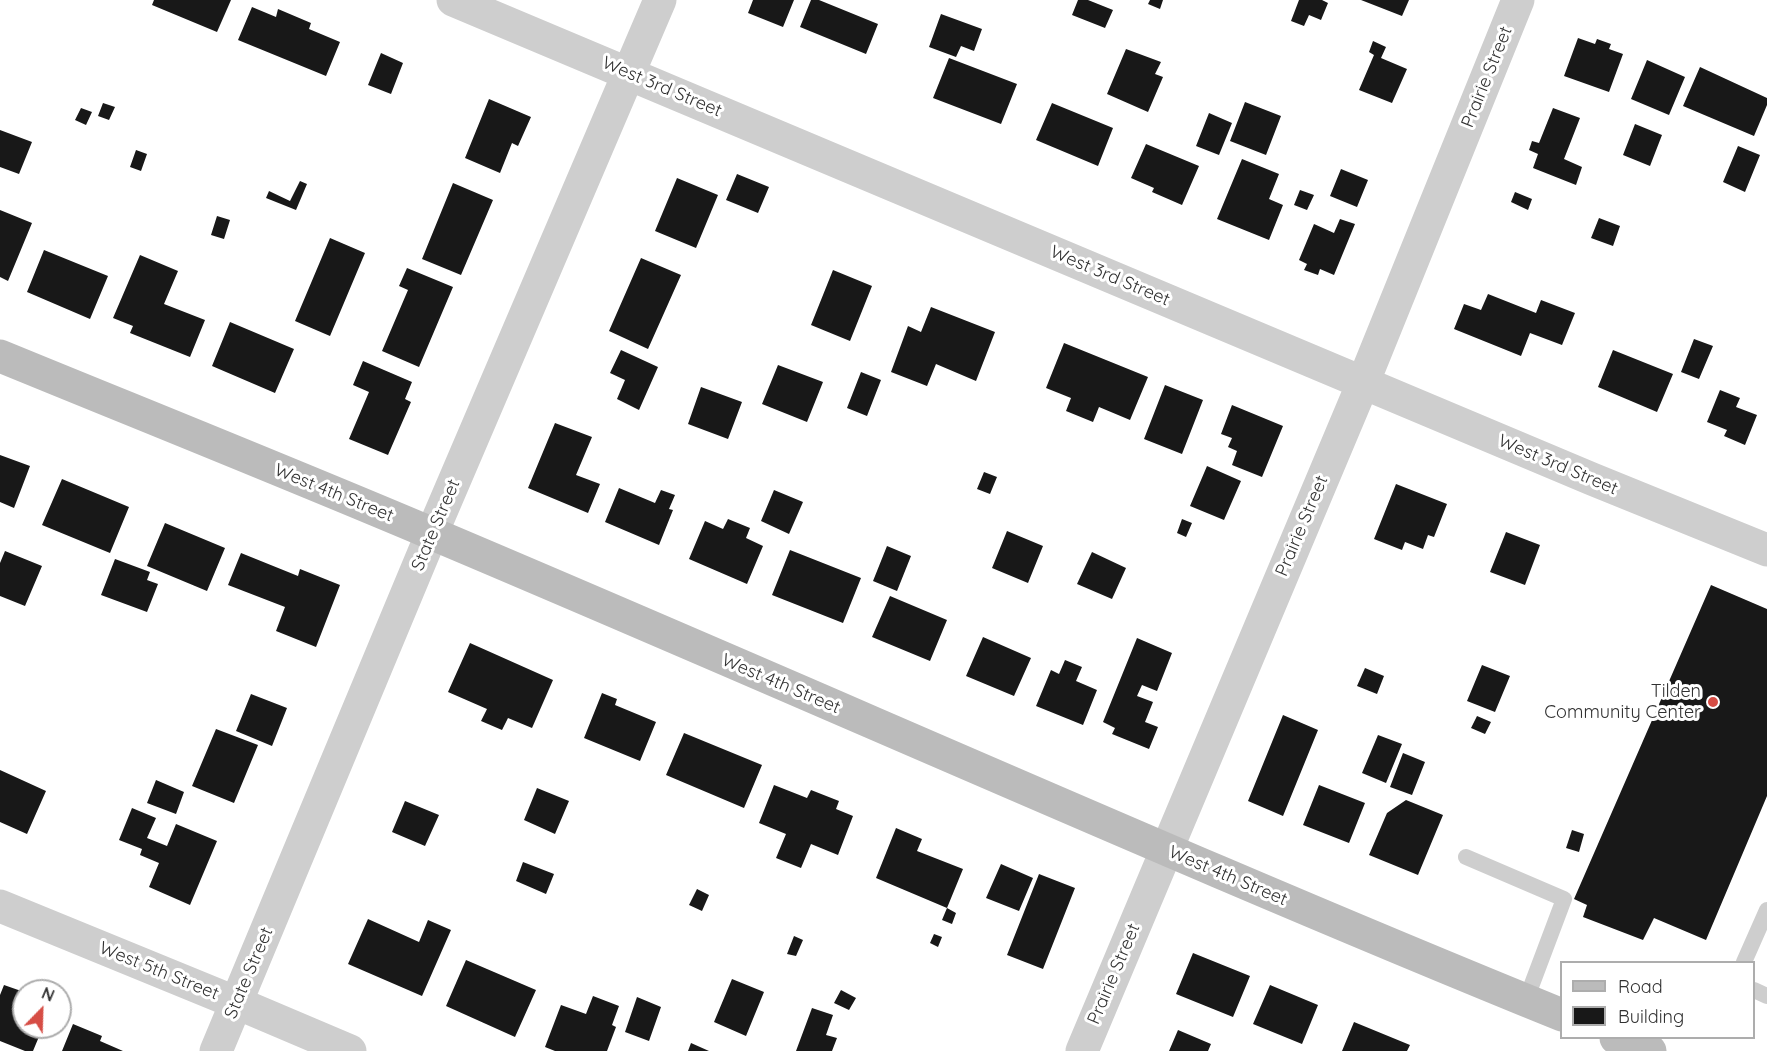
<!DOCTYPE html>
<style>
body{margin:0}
#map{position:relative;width:1767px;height:1051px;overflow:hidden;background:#fff;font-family:Quicksand,sans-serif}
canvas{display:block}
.legend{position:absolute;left:1560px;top:961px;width:195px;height:78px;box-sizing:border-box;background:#fff;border:2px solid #adadad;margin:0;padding:8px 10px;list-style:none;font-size:18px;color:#313131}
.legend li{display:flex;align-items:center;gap:12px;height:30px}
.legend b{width:30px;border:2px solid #adadad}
.north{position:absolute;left:12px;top:979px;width:60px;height:60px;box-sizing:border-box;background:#fff;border:2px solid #adadad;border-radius:50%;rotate:23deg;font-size:16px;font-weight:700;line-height:24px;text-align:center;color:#313131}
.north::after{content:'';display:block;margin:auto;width:21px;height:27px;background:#d64d45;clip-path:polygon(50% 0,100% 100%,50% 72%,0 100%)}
</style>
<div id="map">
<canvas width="1767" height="1051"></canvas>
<ul class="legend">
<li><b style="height:8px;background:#bbb"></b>Road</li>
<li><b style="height:16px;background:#181818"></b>Building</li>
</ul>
<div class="north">N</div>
</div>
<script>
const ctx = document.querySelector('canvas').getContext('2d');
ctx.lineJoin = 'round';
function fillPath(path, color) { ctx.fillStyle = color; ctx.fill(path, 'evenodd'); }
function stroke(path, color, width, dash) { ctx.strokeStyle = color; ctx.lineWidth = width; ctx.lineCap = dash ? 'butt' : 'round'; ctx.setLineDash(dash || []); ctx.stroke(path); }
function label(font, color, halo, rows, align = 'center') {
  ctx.font = font + ' Quicksand,sans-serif'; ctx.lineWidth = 6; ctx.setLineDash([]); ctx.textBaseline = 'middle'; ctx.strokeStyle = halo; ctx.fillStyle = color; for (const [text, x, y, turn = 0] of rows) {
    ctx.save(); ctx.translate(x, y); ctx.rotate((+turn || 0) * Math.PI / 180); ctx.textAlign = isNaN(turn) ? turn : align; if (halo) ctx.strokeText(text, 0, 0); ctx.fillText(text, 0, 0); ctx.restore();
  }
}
fillPath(new Path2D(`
 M154 0H231L217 32 152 5Z
 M753 0H794L783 27 748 13Z
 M811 0H819L878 24 866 54 800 27Z
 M1078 0H1088L1113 10 1105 28 1072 15Z
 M1150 0H1163L1160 9 1148 4Z
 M1299 0H1322L1328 3 1321 20 1309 15 1304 26 1291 21Z
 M1361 0H1409L1402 16Z
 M252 7 276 17 278 9 311 23 309 29 340 42 326 76 238 40Z
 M941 14 982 29 974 51 961 46 956 57 929 47Z
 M1578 38 1595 44 1597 39 1611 44 1609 49 1623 54 1609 92 1564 76Z
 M1373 41 1386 47 1381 58 1407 69 1392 103 1359 90 1374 55 1369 52Z
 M1126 49 1161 62 1155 74 1163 77 1148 112 1107 94Z
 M381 53 403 63 391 94 368 85Z
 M949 58 1017 84 1001 124 933 98Z
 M1647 60 1685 77 1669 115 1631 99Z
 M1700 67 1767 98V105L1754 136 1683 106Z
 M489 99 531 117 518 146 512 143 500 173 465 158Z
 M1245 102 1281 116 1266 155 1230 141Z
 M103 103 115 107 109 120 98 116Z
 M1052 103 1113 128 1098 166 1036 140Z
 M81 108 92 112 86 125 75 120Z
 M1553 108 1580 118 1564 159 1582 167 1576 185 1533 168 1538 154 1529 150 1532 141 1539 143Z
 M1209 113 1232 123 1219 155 1196 146Z
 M1635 124 1662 135 1650 166 1623 155Z
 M0 130 32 142 19 174 0 167Z
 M1146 144 1199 166 1182 205 1152 192 1154 188 1131 178Z
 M1738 146 1760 155 1745 192 1723 182Z
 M136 150 147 154 141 171 130 167Z
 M1242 159 1279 174 1269 199 1283 205 1269 240 1217 219Z
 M1341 169 1368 180 1357 207 1330 196Z
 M737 174 769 187 758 213 726 200Z
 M677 178 718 195 696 248 655 231Z
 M300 181 307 184 296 210 266 198 269 191 290 201Z
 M453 183 493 200 461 275 422 259Z
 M1300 190 1314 195 1307 210 1294 205Z
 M1515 192 1532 199 1528 210 1511 202Z
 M0 210 32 223 8 281 0 277Z
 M217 216 230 220 224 239 211 235Z
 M1599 218 1620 226 1613 246 1591 238Z
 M1340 219 1355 224 1334 275 1320 269 1318 275 1304 270 1307 264 1299 260 1314 224 1334 233Z
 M330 238 365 253 330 336 295 321Z
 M44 250 108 276 90 319 27 292Z
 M140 255 178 271 164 304 205 320 190 357 130 333 133 326 113 318Z
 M641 258 681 275 648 349 609 331Z
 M407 268 453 287 419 367 382 351 408 290 399 286Z
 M833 270 872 286 850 341 811 325Z
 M1488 294 1536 313 1541 300 1575 313 1562 345 1530 333 1521 356 1454 329 1464 304 1481 310Z
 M931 307 995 332 976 381 936 364 927 386 891 372 908 326 921 332Z
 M230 322 294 349 275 393 212 366Z
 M1694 339 1713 346 1699 379 1681 372Z
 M1064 343 1148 377 1130 420 1099 407 1093 422 1066 411 1071 398 1046 388Z
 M621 350 658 367 639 410 617 399 625 380 610 373Z
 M1613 350 1673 374 1657 412 1598 387Z
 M363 361 412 382 405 399 411 402 388 455 349 439 369 392 353 385Z
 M778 365 823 382 807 422 762 404Z
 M861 372 881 380 867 416 847 408Z
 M1165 385 1203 400 1182 454 1144 439Z
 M701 387 742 402 728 439 688 424Z
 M1720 390 1740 398 1736 407 1757 415 1745 445 1724 436 1727 430 1707 422Z
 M1232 405 1283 426 1262 477 1232 465 1237 451 1228 447 1232 438 1221 434Z
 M555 423 592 437 576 475 600 484 588 513 528 488Z
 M0 455 30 466 14 508 0 502Z
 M1207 466 1241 481 1224 520 1190 506Z
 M984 472 997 477 990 494 977 489Z
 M62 479 129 507 110 553 42 525Z
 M1396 484 1447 504 1434 537 1428 535 1423 549 1405 542 1402 550 1374 539Z
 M619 488 655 503 661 490 675 495 669 509 673 510 659 545 605 522Z
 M774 490 803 502 789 534 761 521Z
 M728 519 750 528 746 538 763 546 747 584 689 559 705 521 723 529Z
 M1182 519 1192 523 1186 537 1177 533Z
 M165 523 225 548 207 591 147 566Z
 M1007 531 1043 546 1028 583 992 568Z
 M1506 532 1540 545 1525 585 1490 572Z
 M887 546 911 556 897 591 873 581Z
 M790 550 861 578 843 623 772 595Z
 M5 551 42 566 25 606 0 596V563Z
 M1092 552 1126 568 1112 599 1077 584Z
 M241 553 298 576 300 569 340 585 316 647 276 631 285 607 228 585Z
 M115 559 150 572 147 580 158 584 147 612 101 595Z
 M1711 585 1767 609V796L1706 940 1654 918 1643 940 1583 917 1587 905 1574 899Z
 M890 596 947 620 930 661 872 637Z
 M983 637 1031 658 1014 696 966 676Z
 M1137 638 1172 653 1157 691 1142 685 1137 696 1153 702 1145 722 1158 727 1149 749 1112 734 1115 728 1103 722Z
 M470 643 553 680 532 728 508 718 502 730 481 721 487 709 448 692Z
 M1065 660 1082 667 1076 681 1097 690 1083 725 1036 706 1051 670 1059 674Z
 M1482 665 1510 676 1495 712 1467 701Z
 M1365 668 1384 676 1377 694 1357 686Z
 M602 693 617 699 615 705 656 722 640 761 584 738Z
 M251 694 287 708 272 746 236 731Z
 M1283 715 1318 730 1283 816 1248 801Z
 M1477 716 1491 722 1485 734 1471 728Z
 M216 729 258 745 234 803 192 786Z
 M684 733 762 765 744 808 666 775Z
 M1378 735 1402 744 1386 783 1362 773Z
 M1403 753 1425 762 1412 795 1390 787Z
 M0 770 46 791 27 834 0 822Z
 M156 780 184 792 176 814 147 803Z
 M774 785 807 798 811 790 839 801 836 809 853 816 838 855 811 844 801 868 776 858 786 834 759 823Z
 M1319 785 1365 803 1349 843 1303 825Z
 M537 788 569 801 555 834 524 820Z
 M1406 800 1443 815 1418 875 1369 855 1387 813Z
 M405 801 439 815 425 846 392 832Z
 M132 808 156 818 147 838 167 846 176 824 217 841 190 905 149 887 159 863 140 855 142 849 119 840Z
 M896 828 922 839 917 851 963 869 947 908 876 878Z
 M1572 830 1584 834 1579 852 1566 848Z
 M523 862 554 874 546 894 516 881Z
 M1001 864 1033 878 1019 911 986 898Z
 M1039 874 1075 888 1043 969 1007 955Z
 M697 889 709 895 702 911 689 905Z
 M947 908 956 913 952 924 942 920Z
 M368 919 419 942 428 920 451 930 422 996 348 964Z
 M934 934 942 937 938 947 930 943Z
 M794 936 803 940 796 956 787 954Z
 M1193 953 1250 976 1233 1017 1176 994Z
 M466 960 536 990 515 1037 446 1006Z
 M732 979 764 992 746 1036 714 1022Z
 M4 985 24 992V1027H43L33 1051H25L0 1041V995Z
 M1270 985 1318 1005 1302 1044 1253 1024Z
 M841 990 856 998 849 1010 834 1003Z
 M593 996 619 1006 612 1025 616 1027 607 1051H555L545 1047 561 1005 586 1014Z
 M637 997 661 1007 649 1041 625 1032Z
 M812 1008 833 1015 826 1035 837 1038 832 1051H796Z
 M1354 1022 1410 1045 1407 1051H1342Z
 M73 1024 102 1036 100 1041 123 1051H62Z
 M1178 1030 1211 1044 1208 1051H1169Z
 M691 1043 709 1051H688Z`), '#181818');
stroke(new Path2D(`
 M1466 857 1564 899 1526 1000
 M1744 962 1767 910
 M1754 990 1767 996`), '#cecece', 16);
stroke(new Path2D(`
 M453 0 1592 479 1767 550
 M0 906 237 1003 350 1051
 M216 1051 432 533 660 0
 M1082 1051 1363 383 1518 0`), '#cecece', 33);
stroke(new Path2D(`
 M0 356C144 415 289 473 433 534 810 693 1183 861 1562 1015
 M1616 1038 1650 1051`), '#bbb', 33);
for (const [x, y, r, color] of [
 [1713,702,6,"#d64d45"]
]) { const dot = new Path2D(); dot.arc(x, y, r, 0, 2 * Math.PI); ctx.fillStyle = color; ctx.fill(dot); stroke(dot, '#fff', 2); }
label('18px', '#313131', '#fff', [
 ["Prairie Street",1487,77,-68],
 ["West 3rd Street",662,87,23],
 ["West 3rd Street",1110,276,23],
 ["West 3rd Street",1558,465,23],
 ["West 4th Street",334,493,22],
 ["State Street",436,525,-67],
 ["Prairie Street",1302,526,-67],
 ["West 4th Street",781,684,23],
 ["West 4th Street",1228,876,23],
 ["West 5th Street",159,971,22],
 ["State Street",249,973,-67],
 ["Prairie Street",1114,974,-67]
]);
label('18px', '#313131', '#fff', [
 ["Tilden",1701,692],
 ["Community Center",1701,713]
], 'right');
</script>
